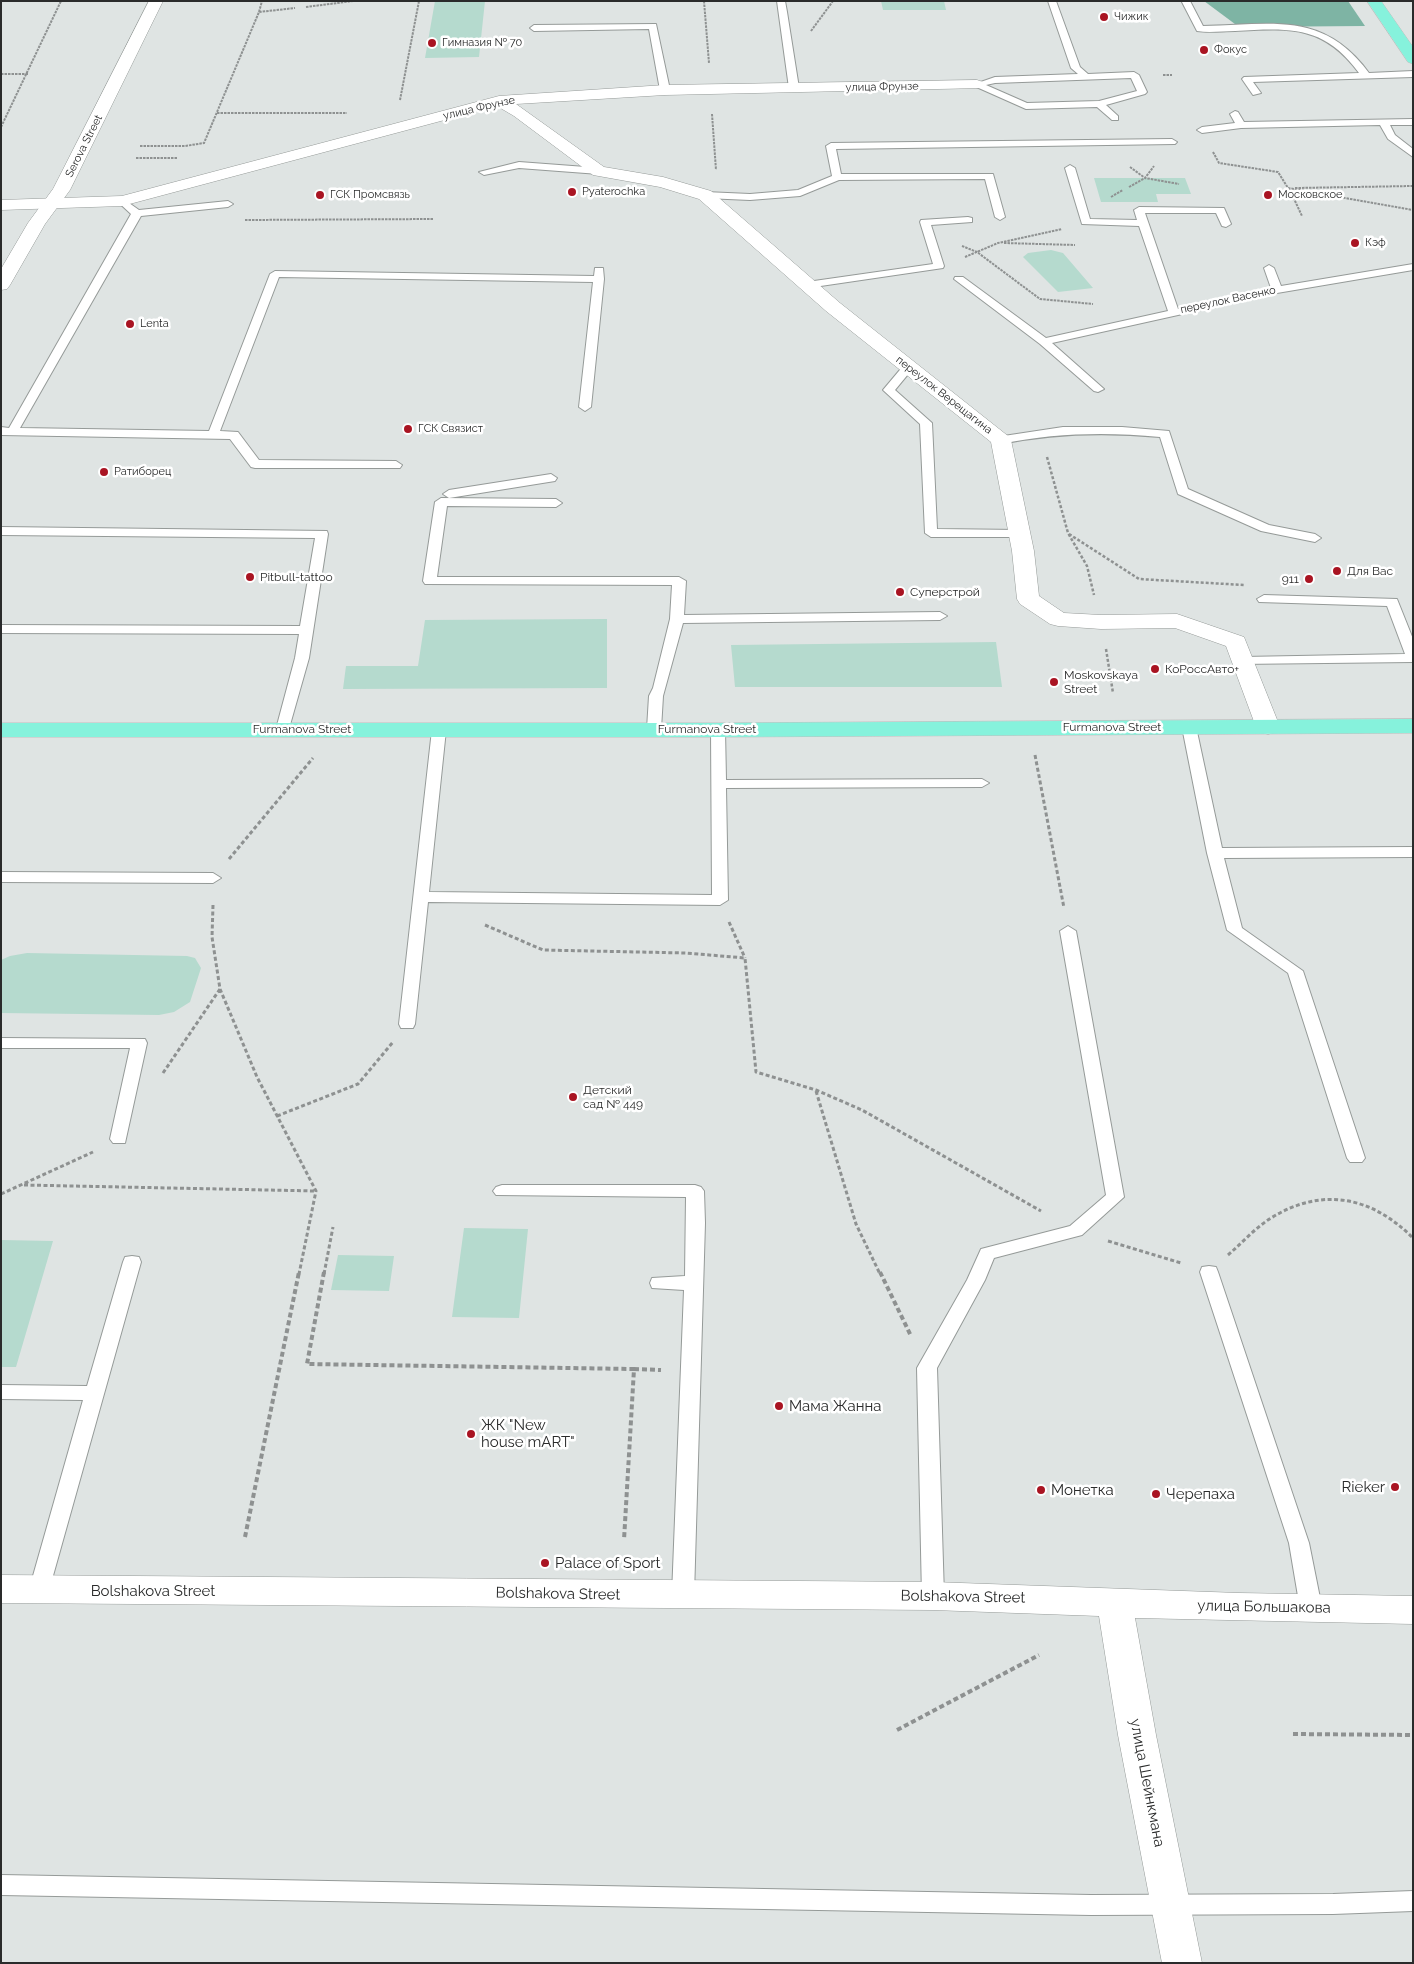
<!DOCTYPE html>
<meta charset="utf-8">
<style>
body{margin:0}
#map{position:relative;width:1414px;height:1964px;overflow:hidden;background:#dfe4e3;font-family:Raleway,sans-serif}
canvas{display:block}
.frame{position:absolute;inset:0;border:2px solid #2a2b2b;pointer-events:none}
</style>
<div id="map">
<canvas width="1414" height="1964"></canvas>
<div class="frame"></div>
</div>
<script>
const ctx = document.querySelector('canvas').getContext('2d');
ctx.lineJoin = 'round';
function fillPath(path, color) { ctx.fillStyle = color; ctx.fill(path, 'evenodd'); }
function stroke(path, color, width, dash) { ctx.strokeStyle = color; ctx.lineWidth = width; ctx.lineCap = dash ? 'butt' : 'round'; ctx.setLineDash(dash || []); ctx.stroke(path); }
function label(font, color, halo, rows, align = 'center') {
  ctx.font = font + ' Raleway,sans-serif'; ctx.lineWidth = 5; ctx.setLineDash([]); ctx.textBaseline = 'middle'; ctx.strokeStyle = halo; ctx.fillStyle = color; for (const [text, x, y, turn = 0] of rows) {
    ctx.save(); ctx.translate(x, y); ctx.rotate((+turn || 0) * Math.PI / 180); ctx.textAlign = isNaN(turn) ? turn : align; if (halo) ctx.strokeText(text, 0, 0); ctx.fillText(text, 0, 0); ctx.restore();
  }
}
fillPath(new Path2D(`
 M435 1H485L479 57 425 58Z
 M881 1H944L946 10H883Z
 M1094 178H1185L1191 194H1156L1158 202H1101Z
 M1051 250 1063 253 1093 288 1058 292 1023 257 1028 253Z
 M607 619V688L343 689 346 666H418L425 620Z
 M996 642 1002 687H735L731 645Z
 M27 953 187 956 195 958 201 968 190 1002 174 1012 159 1015 1 1013V960L10 956Z
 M464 1228 528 1229 519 1318 452 1317Z
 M1 1240 53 1241 16 1367H1Z
 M338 1255 394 1256 389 1291 331 1290Z`), '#b5dace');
fillPath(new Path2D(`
 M1204 1H1348L1365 26 1239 27Z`), '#7eb4a4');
const service = new Path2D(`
 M777 1H785L787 12 799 88 794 91 789 88Z
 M1048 1H1056L1080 67 1088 74 1134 72 1139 75 1147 92 1145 94 1106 105 1118 116V120H1112L1097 107 1026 109 972 85 995 77 1078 74 1071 68ZM1131 78 1137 91 1099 101 1027 103 986 85 995 83Z
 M1190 1 1203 26C1271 25 1323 10 1369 73L1413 71V77L1253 82 1261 93 1253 95 1242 79 1244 77 1359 73C1324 25 1290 28 1235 31 1223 31 1209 33 1197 31L1182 2Z
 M656 24 670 90 665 93 660 90 649 29 534 31 530 28 534 25Z
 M1235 111 1238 112 1244 122 1413 119V125H1390L1395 135 1413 149V157L1388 139 1380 125 1241 128 1202 133 1197 130 1202 127 1235 123 1230 114Z
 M1172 139 1177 142 1175 144 836 149 841 174H993L1005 217 1000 220 995 217 985 179 839 180 800 196 750 200 705 198 700 195 705 192 750 194 798 190 832 176 826 146 831 143Z
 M519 162 599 168 604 171 599 174 519 168 484 175 479 172Z
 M1070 165 1075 168 1090 219 1137 220 1134 210 1139 207 1224 208 1231 224 1226 227 1222 226 1216 213H1145L1178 309 1271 288 1264 268 1269 265 1274 268 1281 286 1413 264V270L1277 293 1052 343 1104 389 1098 392 1094 391 1040 344 954 279 955 277H963L1046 338 1168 311 1139 226 1082 224 1065 168Z
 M122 198 139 210 228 201 233 204 228 207 141 216 20 428 209 431 270 274 275 271 594 276 595 268H603L604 279 591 407 585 411 579 407 593 282 279 277 220 431 238 432 259 460 396 461 402 465 400 468H255L251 467 230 439 1 435V427L9 428 131 214 117 201Z
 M968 217 972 218V222L931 225 944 266 943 268 807 288 802 285 807 282 933 264 920 222 921 220Z
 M908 364 914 367 895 390 932 423 937 529 1019 530 1024 531 1025 534 1024 537H931L925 533 920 424 883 390 904 365Z
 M1063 427H1122L1169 431 1188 489 1269 525 1315 534 1321 538 1315 542 1261 531 1178 494 1160 437C1106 432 1054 433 1001 444L995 440 997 437Z
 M551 474 557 478 555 481 449 498 443 494 449 490Z
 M441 498 556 499 562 503 556 507 447 506 437 577H679L686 581 684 615 940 612 947 616 940 620 683 623 663 696 661 729 654 733 647 729 649 696 653 688 670 619 672 585 425 584 423 581 435 502Z
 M1 527 327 531 328 534 309 658 288 732 283 733 276 729 295 658 299 634 1 633V625L300 626 315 538 1 535Z
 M1264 595 1397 599 1413 639V662L1238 664 1236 661 1243 657 1405 654 1387 606 1259 602 1257 599Z
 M1189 723 1196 727 1222 848 1413 847V857L1224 858 1242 928 1303 971 1365 1158 1362 1162H1350L1347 1158 1288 973 1227 930 1207 853 1182 727Z
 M439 726 446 730 429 892 712 895 711 730 718 726 725 730 726 780 982 779 989 783 982 787 726 788 728 900 720 905 428 902 415 1024 413 1028H401L399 1024 432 730Z
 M1 872 213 873 221 878 213 883 1 882Z
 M1068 926 1076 931 1124 1197 1082 1235 994 1258 985 1280 937 1368 944 1596 940 1602 933 1604 926 1602 922 1596 917 1368 967 1280 981 1249 1070 1226 1106 1195 1060 931Z
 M1 1038 145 1039 147 1043 125 1143H113L110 1139 130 1048H1Z
 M502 1185H695L701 1187 704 1191 705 1223 694 1595 690 1601 683 1603 676 1601 672 1595 684 1290 652 1288 650 1283 652 1278 685 1276 686 1197 496 1195 493 1191 496 1187Z
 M132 1256 139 1257 141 1262 49 1590 46 1596 39 1598 32 1596 29 1590 83 1400 1 1399V1385L87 1386 123 1262 125 1257Z
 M1209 1266 1216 1267 1218 1272 1309 1543 1322 1608 1318 1614 1311 1616 1304 1614 1300 1608 1289 1543 1200 1272 1202 1267Z
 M1 1875 1091 1895 1333 1894 1413 1891V1911L1333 1914 1091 1915 1 1895Z`);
const minor = new Path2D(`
 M977 80 983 82 985 85 983 88 665 95 516 104 604 167 663 177 711 191 840 303 1008 436 1011 440 1034 551 1039 596 1064 613 1101 615 1177 614 1244 637 1280 727 1277 732 1268 734 1259 732 1256 727 1226 646 1175 628 1101 629 1058 626 1050 624 1020 604 1017 599 1012 551 991 442 826 311 699 199 660 187 593 175 514 116 497 106 122 206 1 210V200L122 196 499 96 665 85Z`);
const tertiary = new Path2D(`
 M149 1H163L70 190 45 224 10 285 7 289 1 290V269L28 223 53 189Z
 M1 1575 933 1582 1239 1593 1413 1596V1624L1135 1618 1156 1735 1202 1963H1162L1118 1735 1099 1616 933 1610 1 1603Z`);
const primary = new Path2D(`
 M1367 1H1381L1413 47V64L1408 62Z
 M1413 719V733L718 737H1V723H718Z`);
stroke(service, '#959a98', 2);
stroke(minor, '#959a98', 1);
stroke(tertiary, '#959a98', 1);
stroke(primary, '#bfbfbf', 1);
stroke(new Path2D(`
 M704 1 709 63
 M306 7 353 1
 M259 12 262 1
 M811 31 833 1
 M1 74H28
 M1163 75H1172
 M400 100 419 1
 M217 113H347
 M712 114 716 170
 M1 127 61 1
 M140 146H185L204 143 259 12 295 8
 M1213 152 1219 163 1278 172 1288 188 1413 210
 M136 158H178
 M1130 167 1145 178 1179 184
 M1129 187 1145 178 1154 166
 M1289 188 1302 216
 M1295 188 1413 186
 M1111 197 1123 190
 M245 220 433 219
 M1004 243 1075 245
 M962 246 977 252 1040 299 1093 304
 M965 257 998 243 1062 229`), '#8e9191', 2, [2.5, 1]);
stroke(new Path2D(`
 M1047 457 1068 533 1087 566 1094 595
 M1069 534 1139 579 1244 585
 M1106 649 1113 693`), '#8e9191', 2.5, [3, 2]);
stroke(new Path2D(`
 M1035 755 1064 908
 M229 859 313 758
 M213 905 212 937 220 989 257 1077 316 1191 299 1274
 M729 922 745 958
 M485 925 543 950 686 953 745 958 756 1072 816 1090 862 1110 1041 1211
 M163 1073 220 989
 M816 1091 856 1224 880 1274
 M277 1116 358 1084 393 1042
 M24 1185 316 1191
 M1 1194 93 1152
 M1108 1241 1181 1263
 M1228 1255C1242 1243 1255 1228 1271 1218 1323 1186 1372 1197 1413 1238
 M324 1274 333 1227`), '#8e9191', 3, [4, 2.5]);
stroke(new Path2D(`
 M324 1272 307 1364 634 1369 624 1540
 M880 1272 911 1336
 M634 1369 661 1370
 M245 1537 299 1272
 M897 1730 1039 1655
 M1293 1734 1413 1735`), '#8e9191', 4, [5, 3]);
fillPath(service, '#fff');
fillPath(minor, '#fff');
fillPath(tertiary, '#fff');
fillPath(primary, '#86f2dc');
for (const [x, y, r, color] of [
 [1104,17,5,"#a91422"],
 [432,43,5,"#a91422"],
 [1204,50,5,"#a91422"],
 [572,192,5,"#a91422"],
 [320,195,5,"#a91422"],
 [1268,195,5,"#a91422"],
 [1355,243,5,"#a91422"],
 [130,324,5,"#a91422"],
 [408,429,5,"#a91422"],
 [104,472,5,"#a91422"],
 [1337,571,5,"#a91422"],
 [250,577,5,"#a91422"],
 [1309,579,5,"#a91422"],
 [900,592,5,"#a91422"],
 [1155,669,5,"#a91422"],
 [1054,682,5,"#a91422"],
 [573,1097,5,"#a91422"],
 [779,1406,5,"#a91422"],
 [471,1434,5,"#a91422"],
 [1395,1487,5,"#a91422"],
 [1041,1490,5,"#a91422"],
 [1156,1494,5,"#a91422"],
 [545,1563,5,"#a91422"]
]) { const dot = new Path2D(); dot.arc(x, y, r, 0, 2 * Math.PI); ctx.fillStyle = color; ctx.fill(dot); stroke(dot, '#fff', 2); }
label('11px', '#2a2b2b', '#fff', [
 ["Чижик",1114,17],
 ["Гимназия № 70",442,43],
 ["Фокус",1214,50],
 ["Pyaterochka",582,192],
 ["ГСК Промсвязь",330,195],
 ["Московское",1278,195],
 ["Кэф",1365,243],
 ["Lenta",140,324],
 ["ГСК Связист",418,429],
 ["Ратиборец",114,472]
], 'left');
label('11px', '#2a2b2b', '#fff', [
 ["улица Фрунзе",882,87,-1],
 ["улица Фрунзе",479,108,-13],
 ["Serova Street",84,146,-63],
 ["переулок Васенко",1228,300,-12],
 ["переулок Верещагина",944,395,38]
]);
label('12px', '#2a2b2b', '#fff', [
 ["Для Вас",1347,571],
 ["Pitbull-tattoo",260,577],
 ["911",1299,579,"right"],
 ["Суперстрой",910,592],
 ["КоРоссАвто+",1165,669],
 ["Moskovskaya",1064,675],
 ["Street",1064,689],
 ["Детский",583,1090],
 ["сад № 449",583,1104]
], 'left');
label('12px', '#2a2b2b', '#fff', [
 ["Furmanova Street",1112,727],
 ["Furmanova Street",302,729],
 ["Furmanova Street",707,729]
]);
label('15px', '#2a2b2b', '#fff', [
 ["Мама Жанна",789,1406],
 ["ЖК \"New",481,1425],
 ["house mART\"",481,1442],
 ["Rieker",1385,1487,"right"],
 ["Монетка",1051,1490],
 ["Черепаха",1166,1494],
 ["Palace of Sport",555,1563]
], 'left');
label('15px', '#2a2b2b', '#fff', [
 ["Bolshakova Street",153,1591],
 ["Bolshakova Street",558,1594,1],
 ["Bolshakova Street",963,1597,1],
 ["улица Большакова",1264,1607,1],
 ["улица Шейнкмана",1147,1783,79]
]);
</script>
